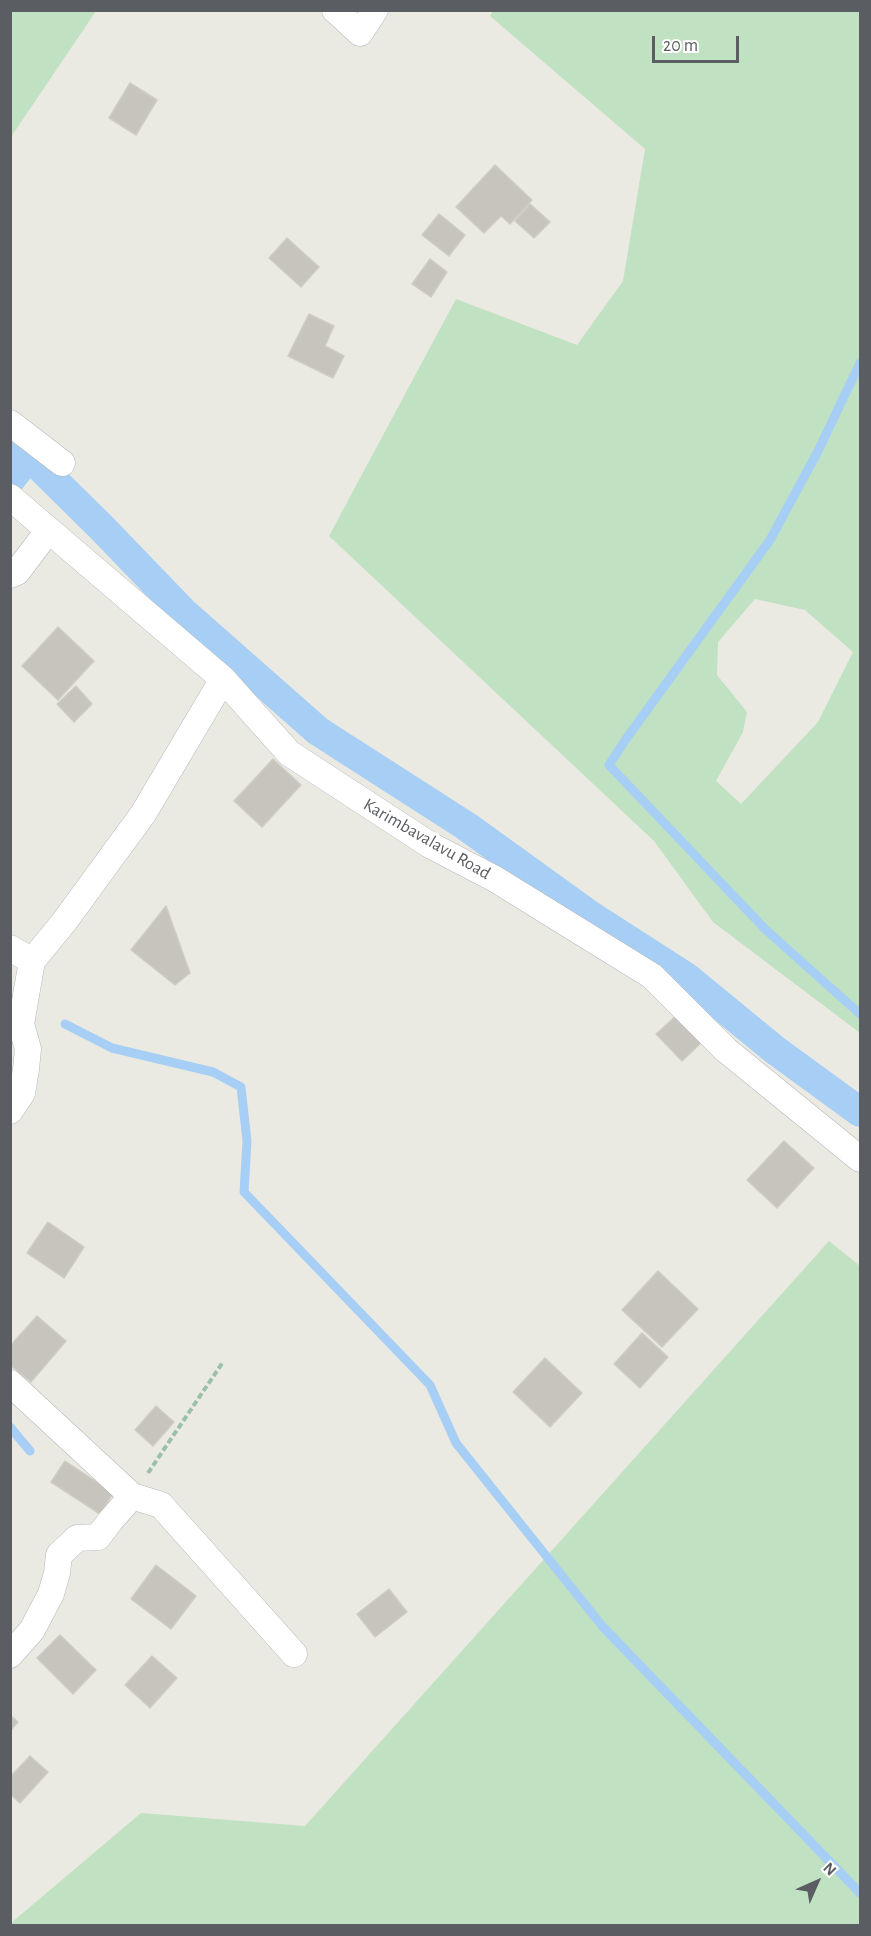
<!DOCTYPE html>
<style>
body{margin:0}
#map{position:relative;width:871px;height:1936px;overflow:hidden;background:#ebeae2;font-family:"Alegreya Sans",sans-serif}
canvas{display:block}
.frame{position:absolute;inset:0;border:12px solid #5a5d61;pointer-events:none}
.north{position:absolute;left:787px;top:1852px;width:60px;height:60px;-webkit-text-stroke:4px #fff;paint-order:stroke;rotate:45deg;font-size:16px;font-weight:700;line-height:24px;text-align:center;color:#5a5d61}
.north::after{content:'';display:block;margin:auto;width:21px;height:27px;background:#5a5d61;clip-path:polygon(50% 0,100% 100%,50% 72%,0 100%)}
.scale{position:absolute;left:652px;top:36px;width:87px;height:27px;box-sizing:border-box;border:3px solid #5a5d61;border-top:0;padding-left:8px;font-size:18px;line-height:21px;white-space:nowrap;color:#5a5d61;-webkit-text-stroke:4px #fff;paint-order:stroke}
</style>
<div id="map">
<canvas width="871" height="1936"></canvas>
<div class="frame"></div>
<div class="north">N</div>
<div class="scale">20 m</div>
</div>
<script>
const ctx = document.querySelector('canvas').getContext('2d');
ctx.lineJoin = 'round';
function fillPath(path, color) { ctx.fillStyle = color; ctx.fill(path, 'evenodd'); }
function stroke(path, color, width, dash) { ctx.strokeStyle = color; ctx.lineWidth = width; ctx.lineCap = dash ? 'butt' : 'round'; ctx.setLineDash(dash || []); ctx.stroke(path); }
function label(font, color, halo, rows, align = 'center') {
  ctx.font = font + ' "Alegreya Sans",sans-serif'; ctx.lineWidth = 6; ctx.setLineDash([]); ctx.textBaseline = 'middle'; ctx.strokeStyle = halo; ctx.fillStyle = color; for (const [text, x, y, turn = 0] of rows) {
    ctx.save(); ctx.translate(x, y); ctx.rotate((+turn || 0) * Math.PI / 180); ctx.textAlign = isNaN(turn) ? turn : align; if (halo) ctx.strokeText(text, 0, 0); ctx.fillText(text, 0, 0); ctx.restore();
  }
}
fillPath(new Path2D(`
 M11 10 96 11 11 137 10 11Z
 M493 10 860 11V1033L713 922 654 841 329 536 456 299 577 345 623 281 645 149 490 16ZM755 599 805 610 853 652 818 722 741 804 716 781 743 732 747 712 717 675 718 642Z
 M829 1241 860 1266V1925H11V1923L141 1813 305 1826Z`), '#c0e1c2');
stroke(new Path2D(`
 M860 363 818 451 770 540 626 739 609 765 766 930 860 1014
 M65 1024 112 1048 213 1072 241 1087 247 1141 244 1192 430 1385 456 1443 603 1627 860 1893
 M10 1427 30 1451`), '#a7cff6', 9);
stroke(new Path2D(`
 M10 443 29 456 10 480
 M29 456 102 528 183 612 318 731 466 826 588 914 686 977 775 1050 860 1112`), '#a7cff6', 30);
const building = new Path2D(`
 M130 83 157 100 136 135 109 118Z
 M495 165 532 200 510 224 501 216 484 233 456 207Z
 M530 204 550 222 534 238 515 221Z
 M439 214 465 235 449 256 422 235Z
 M287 238 319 267 301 287 269 258Z
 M430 259 447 272 431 297 412 284Z
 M309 314 334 326 325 346 344 356 333 378 288 356Z
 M58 627 94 661 58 700 22 666Z
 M76 686 92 704 74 722 57 704Z
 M273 759 301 785 262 827 234 801Z
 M166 906 190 973 175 985 131 950Z
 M677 1015 703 1041 682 1061 656 1034Z
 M784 1141 814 1168 777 1208 747 1180Z
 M48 1222 84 1247 64 1278 27 1253Z
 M658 1271 698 1309 662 1347 622 1310Z
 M37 1316 66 1341 31 1382 10 1365V1346Z
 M642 1333 668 1357 640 1388 614 1364Z
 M545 1358 582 1393 550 1427 513 1392Z
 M156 1406 174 1422 153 1446 135 1430Z
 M65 1461 113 1493 100 1514 51 1482Z
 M156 1565 196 1596 171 1629 131 1599Z
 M389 1589 407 1612 375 1637 357 1614Z
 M60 1635 96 1670 73 1694 37 1658Z
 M152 1656 177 1678 150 1708 125 1685Z
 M10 1715 18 1722 10 1731Z
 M30 1756 48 1772 20 1803 10 1794V1777Z`);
fillPath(building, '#c7c4be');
stroke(building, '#cfccc1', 1.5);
const street = new Path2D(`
 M335 10 360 33 375 10
 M10 423 62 463
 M10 497 223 679 289 753 430 845 495 879 652 976 726 1050 860 1159
 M10 575 17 572 48 531
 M10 948 32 961 21 1024 28 1049 26 1069 22 1093 10 1111
 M32 961 64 922 143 814 223 679
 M10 1383 132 1496 161 1505 294 1654
 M10 1655 32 1630 51 1594 57 1573 59 1555 77 1538 98 1537 111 1520 132 1496`);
stroke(street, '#b4b7bb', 27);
stroke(new Path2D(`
 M148 1473 223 1362`), '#9ac1a8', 4, [6, 3]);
stroke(street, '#fff', 26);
label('18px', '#5a5d61', '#fff', [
 ["Karimbavalavu Road",427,839,30]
]);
</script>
